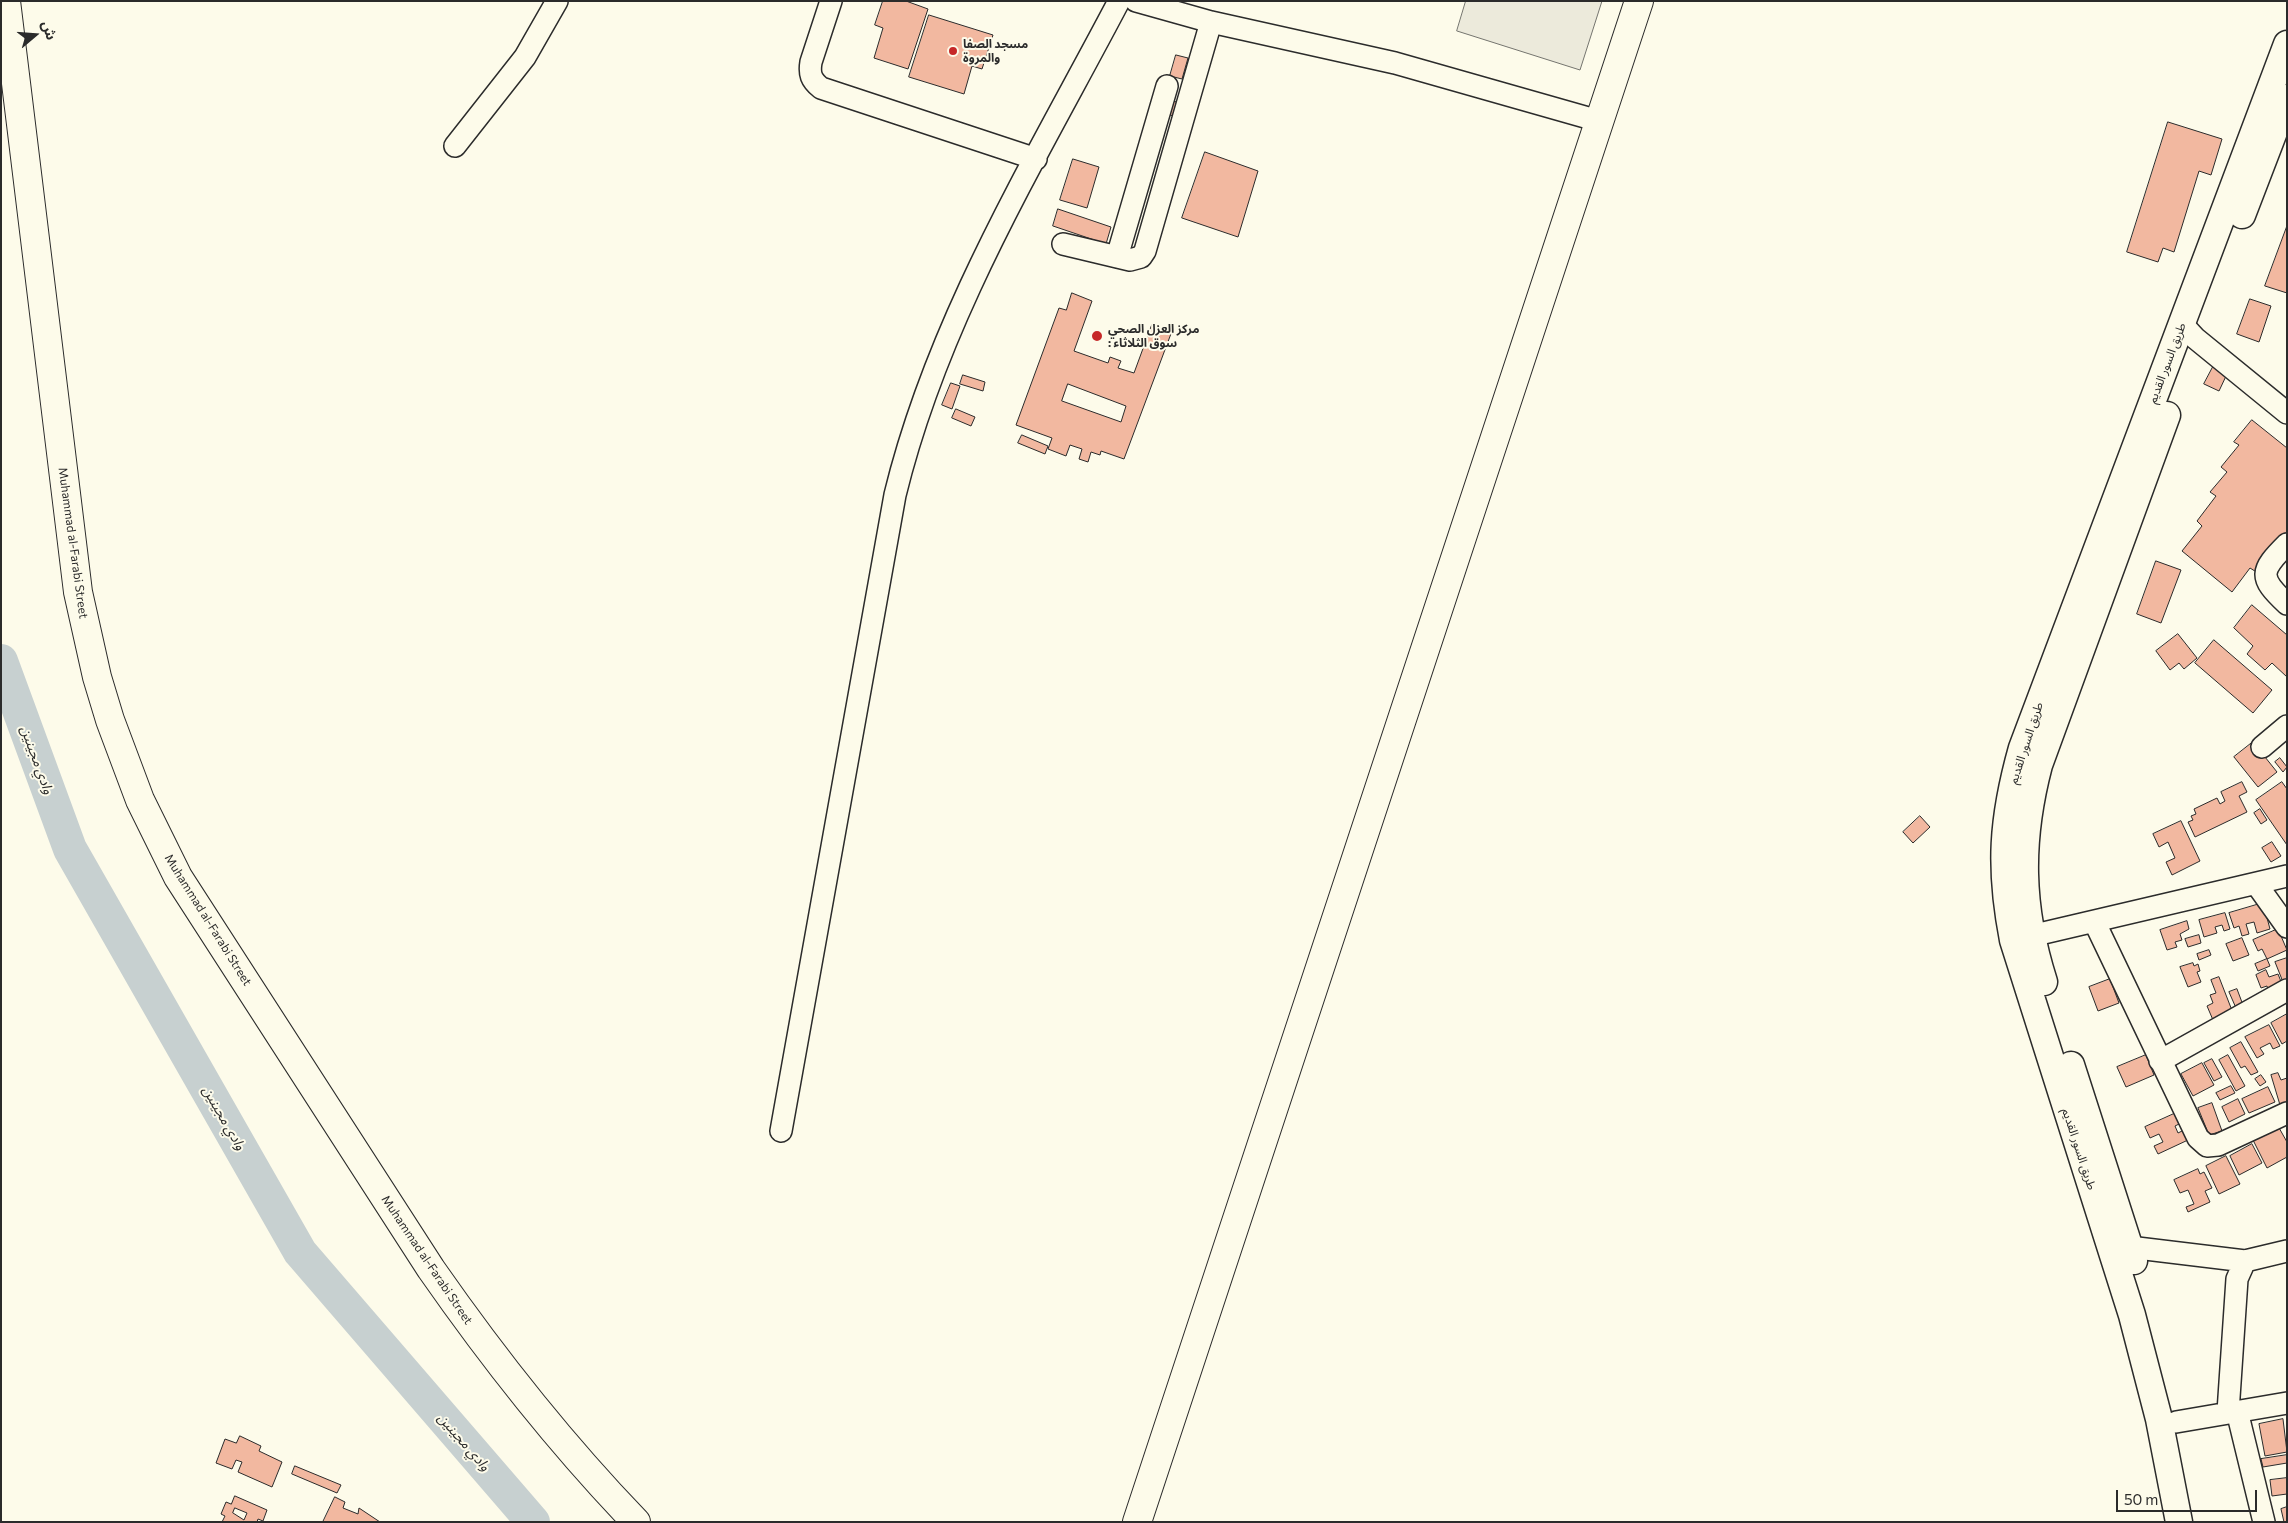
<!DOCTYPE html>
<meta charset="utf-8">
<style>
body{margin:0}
#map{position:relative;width:2288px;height:1523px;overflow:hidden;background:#fdfbea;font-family:Commissioner,"Noto Sans Arabic",sans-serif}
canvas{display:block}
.frame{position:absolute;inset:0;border:2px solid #2b2b2b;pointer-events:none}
.north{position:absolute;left:10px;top:10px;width:50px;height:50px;-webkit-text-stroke:4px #fdfbea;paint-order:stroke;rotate:72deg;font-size:14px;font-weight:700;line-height:20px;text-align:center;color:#2b2b2b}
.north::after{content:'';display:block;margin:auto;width:18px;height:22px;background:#2b2b2b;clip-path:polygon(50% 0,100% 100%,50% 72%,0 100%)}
.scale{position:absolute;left:2116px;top:1490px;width:141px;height:22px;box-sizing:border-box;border:2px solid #2b2b2b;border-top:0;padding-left:6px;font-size:15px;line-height:18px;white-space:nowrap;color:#2b2b2b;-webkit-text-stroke:4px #fdfbea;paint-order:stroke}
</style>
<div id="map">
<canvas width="2288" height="1523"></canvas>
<div class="frame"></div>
<div class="north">ش</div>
<div class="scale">50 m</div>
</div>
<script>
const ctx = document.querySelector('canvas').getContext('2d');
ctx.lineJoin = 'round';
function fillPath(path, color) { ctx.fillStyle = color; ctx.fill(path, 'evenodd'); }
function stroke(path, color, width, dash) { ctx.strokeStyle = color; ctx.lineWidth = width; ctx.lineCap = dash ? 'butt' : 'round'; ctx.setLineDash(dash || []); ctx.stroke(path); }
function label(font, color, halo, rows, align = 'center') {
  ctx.font = font + ' Commissioner,"Noto Sans Arabic",sans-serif'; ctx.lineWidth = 4; ctx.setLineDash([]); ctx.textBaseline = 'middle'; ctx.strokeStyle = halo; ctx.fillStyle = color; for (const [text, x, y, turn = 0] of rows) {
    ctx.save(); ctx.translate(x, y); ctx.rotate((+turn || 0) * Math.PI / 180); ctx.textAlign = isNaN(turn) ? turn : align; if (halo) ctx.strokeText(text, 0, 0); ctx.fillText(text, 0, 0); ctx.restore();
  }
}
const parking = new Path2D(`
 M1466 1H1602L1580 70 1457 31Z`);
fillPath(parking, '#eceadb');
stroke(parking, '#74746e', 1);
stroke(new Path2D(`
 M1 661 70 849 300 1252 533 1522`), '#c7d0d0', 34);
const building = new Path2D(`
 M883 1H906L928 9 908 69 874 58 883 28 875 25Z
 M929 15 993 35 982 69 972 66 964 94 909 77Z
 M1176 55 1188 58 1182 79 1170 76Z
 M1164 99 1181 103 1177 117 1160 112Z
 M2168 122 2222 139 2211 175 2199 171 2174 252 2163 248 2158 262 2127 252Z
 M1205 152 1258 171 1238 237 1182 218Z
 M1073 159 1099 167 1087 208 1060 200Z
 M1058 209 1111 227 1106 244 1053 226Z
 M2287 226V293L2265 286Z
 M1072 293 1092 301 1074 351 1108 363 1110 357 1121 361 1118 368 1134 373 1152 324 1172 331 1124 459 1101 451 1100 455 1091 452 1088 462 1079 459 1082 449 1070 445 1066 456 1048 449 1052 438 1016 425 1059 308 1066 310ZM1068 384 1126 406 1121 422 1062 401Z
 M2250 299 2271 306 2259 342 2237 334Z
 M2213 367 2227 374 2219 391 2204 384Z
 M963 375 985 382 983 391 960 384Z
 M951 383 960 386 952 409 942 405Z
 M956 409 975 417 971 426 952 418Z
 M2252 420 2287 448V537L2258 573 2250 568 2232 592 2182 551 2202 526 2197 521 2216 496 2210 492 2227 472 2221 467 2239 445 2234 442Z
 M1022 435 1048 446 1045 454 1018 443Z
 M2156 561 2181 570 2161 623 2137 614Z
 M2252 605 2287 635V677L2272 663 2265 670 2247 654 2253 646 2234 628Z
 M2178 634 2197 658 2184 669 2179 663 2170 670 2156 651Z
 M2214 640 2272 690 2253 713 2195 663Z
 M2253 742 2277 772 2258 787 2234 757Z
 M2280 758 2287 767 2283 772 2275 762Z
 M2242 782 2247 792 2239 796 2247 812 2195 837 2188 822 2193 820 2191 816 2196 814 2194 809 2217 798 2220 804 2225 801 2221 792Z
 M2282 782 2287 789V845L2256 800Z
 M2260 809 2267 820 2261 824 2254 813Z
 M1920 816 1930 827 1913 843 1903 832Z
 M2181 821 2200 861 2172 875 2166 862 2175 858 2168 842 2159 847 2153 834Z
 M2272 842 2281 856 2271 862 2262 848Z
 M2263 903 2270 929 2257 933 2254 922 2246 924 2249 934 2242 936 2239 926 2234 928 2229 913Z
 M2225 913 2230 929 2224 931 2222 925 2215 927 2217 933 2204 937 2199 920Z
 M2187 921 2189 929 2180 934 2182 940 2175 942 2177 947 2167 950 2160 930Z
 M2278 929 2287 950 2267 959 2262 949 2258 951 2253 940Z
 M2199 935 2201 943 2188 947 2185 939Z
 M2242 938 2249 955 2233 961 2226 944Z
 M2209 950 2211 955 2199 960 2197 954Z
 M2287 958V980L2283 982 2275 962Z
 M2267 959 2270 966 2258 971 2255 964Z
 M2193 963 2194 966 2198 964 2200 971 2197 972 2201 982 2188 987 2180 967Z
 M2266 970 2269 977 2278 974 2282 984 2268 990 2267 986 2261 988 2256 975Z
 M2219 977 2233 1013 2213 1020 2207 1006 2213 1003 2210 995 2216 993 2211 980Z
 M2110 979 2119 1003 2098 1011 2089 987Z
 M2237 989 2243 1005 2236 1008 2229 992Z
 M2287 1014V1041L2282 1044 2271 1023Z
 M2269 1025 2280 1046 2273 1049 2270 1043 2260 1048 2264 1054 2257 1058 2245 1037Z
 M2241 1042 2258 1072 2251 1075 2245 1066 2241 1068 2230 1048Z
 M2146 1055 2154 1075 2126 1087 2117 1067Z
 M2228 1055 2245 1086 2236 1091 2219 1060Z
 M2212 1059 2222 1077 2214 1081 2204 1063Z
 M2202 1063 2214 1085 2193 1096 2181 1074Z
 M2278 1073 2281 1080 2287 1078V1103L2280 1105 2271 1075Z
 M2261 1075 2266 1082 2260 1086 2255 1079Z
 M2231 1086 2235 1093 2220 1100 2216 1093Z
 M2268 1087 2275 1102 2249 1113 2242 1099Z
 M2238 1099 2245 1114 2229 1122 2222 1107Z
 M2212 1103 2222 1131 2209 1135 2198 1108Z
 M2176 1113 2181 1123 2175 1126 2178 1133 2184 1130 2188 1140 2158 1154 2154 1146 2163 1142 2159 1134 2150 1138 2145 1127Z
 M2278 1126 2287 1142V1157L2267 1168 2253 1140Z
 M2252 1144 2262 1163 2239 1175 2230 1156Z
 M2226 1156 2240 1184 2219 1194 2206 1166Z
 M2198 1169 2200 1174 2204 1172 2212 1188 2205 1191 2210 1202 2188 1212 2186 1207 2194 1204 2188 1190 2180 1193 2174 1180Z
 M2283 1419 2287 1452 2265 1456 2259 1424Z
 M240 1436 261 1446 259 1451 282 1462 272 1487 238 1472 242 1462 236 1460 232 1469 216 1463 225 1439 236 1443Z
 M2287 1455V1463L2263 1467 2261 1459Z
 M295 1466 341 1485 337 1493 292 1474Z
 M2287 1478V1494L2272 1496 2270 1480Z
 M235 1496 267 1510 263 1521 258 1519 257 1522H222L225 1516 221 1514 226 1502 231 1504ZM235 1508 247 1513 244 1520 233 1513Z
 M335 1497 345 1502 343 1508 358 1514 359 1508 380 1522H323Z
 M2287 1507V1522H2284L2281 1509Z`);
fillPath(building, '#f2b8a0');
stroke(building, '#2b2b2b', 1);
const minor = new Path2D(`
 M831 1 811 62C809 74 811 80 821 88L1036 159
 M1136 1 1211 22 1395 63 1599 121
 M455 146 525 57 557 1
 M1063 244 1130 260 1141 257 1145 251 1211 22
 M1117 257 1167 86
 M2182 324 2195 338 2287 413
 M2287 544C2260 571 2258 577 2287 604
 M2262 747 2287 726
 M2257 885 2287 927
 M2095 923 2198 1138 2207 1146 2218 1145 2287 1113
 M2018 939 2287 876
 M2160 1061 2287 990
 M781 1131 895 495C938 318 1035 161 1119 1
 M2129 1247 2245 1261
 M2237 1411 2264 1522
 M2228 1412 2237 1279 2245 1261 2287 1251
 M2176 1422 2287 1403`);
const major = new Path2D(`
 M2242 215 2287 98
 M2044 982C2020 907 2019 841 2039 765L2167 415
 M2071 1065 2134 1261
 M2179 1522 2159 1419 2132 1315 2013 940C1999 868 2002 819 2022 748L2287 44`);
const highway = new Path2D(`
 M6 1 78 592 97 677 110 720 140 800 178 877 431 1269C493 1358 560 1443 636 1522
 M1137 1522 1639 1`);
stroke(minor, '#2b2b2b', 24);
stroke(major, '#2b2b2b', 29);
stroke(highway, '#2b2b2b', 30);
stroke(minor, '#fdfbea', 21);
stroke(major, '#fdfbea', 26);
stroke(highway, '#fdfbea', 28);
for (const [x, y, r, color] of [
 [953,51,5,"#c62828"],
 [1097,336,6,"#c62828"]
]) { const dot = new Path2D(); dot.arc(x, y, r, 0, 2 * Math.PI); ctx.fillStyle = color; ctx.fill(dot); stroke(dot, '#fdfbea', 2); }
label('bold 12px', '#2b2b2b', '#fdfbea', [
 ["مسجد الصفا",963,44],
 ["والمروة",963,58],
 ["مركز العزل الصحي",1108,329],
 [": سوق الثلاثاء",1108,343]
], 'left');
label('12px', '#2b2b2b', '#fdfbea', [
 ["طريق السور القديم",2167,363,-69],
 ["Muhammad al-Farabi Street",73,543,82],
 ["طريق السور القديم",2026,743,-72],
 ["Muhammad al-Farabi Street",208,920,58],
 ["طريق السور القديم",2079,1149,72],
 ["Muhammad al-Farabi Street",427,1260,56]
]);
label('italic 14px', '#2b2b2b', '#fdfbea', [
 ["وادي مجينين",37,760,70],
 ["وادي مجينين",224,1118,60],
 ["وادي مجينين",464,1442,49]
]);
</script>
